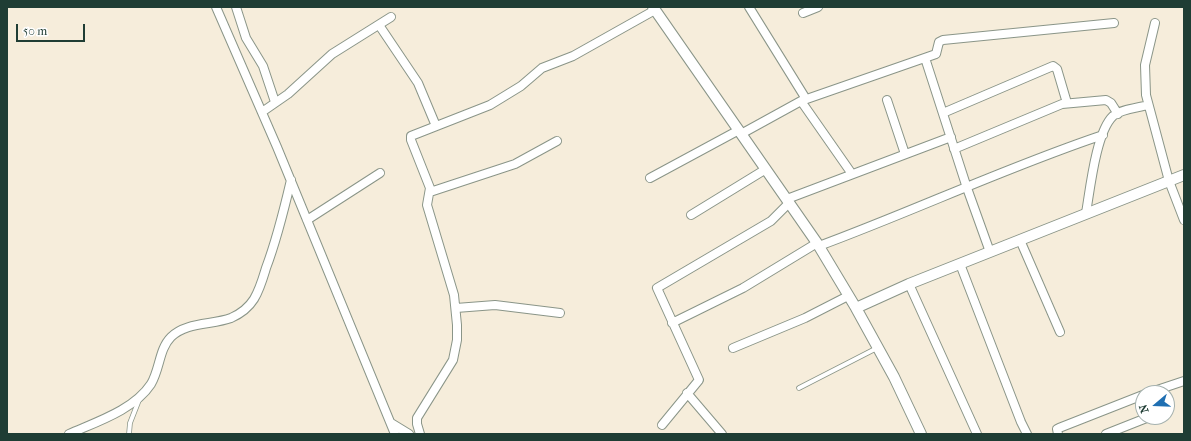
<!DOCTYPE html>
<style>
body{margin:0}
#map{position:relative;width:1191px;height:441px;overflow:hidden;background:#f6eddb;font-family:"IM FELL French Canon",serif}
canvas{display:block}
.frame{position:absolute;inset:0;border:8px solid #1f3d34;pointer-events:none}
.north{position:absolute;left:1135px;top:385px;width:40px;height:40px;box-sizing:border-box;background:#fff;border:1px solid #a5b1ae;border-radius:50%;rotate:251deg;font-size:11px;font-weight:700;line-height:16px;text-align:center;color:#1f3d34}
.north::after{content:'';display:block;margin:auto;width:14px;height:18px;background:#1f6fb2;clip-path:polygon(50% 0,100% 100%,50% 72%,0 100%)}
.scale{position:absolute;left:16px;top:24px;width:69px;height:18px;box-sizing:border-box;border:2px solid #1f3d34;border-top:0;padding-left:5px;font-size:12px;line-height:14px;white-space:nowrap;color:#1f3d34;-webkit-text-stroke:3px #fff;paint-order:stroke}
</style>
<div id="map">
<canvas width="1191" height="441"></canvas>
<div class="frame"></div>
<div class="north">N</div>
<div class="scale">50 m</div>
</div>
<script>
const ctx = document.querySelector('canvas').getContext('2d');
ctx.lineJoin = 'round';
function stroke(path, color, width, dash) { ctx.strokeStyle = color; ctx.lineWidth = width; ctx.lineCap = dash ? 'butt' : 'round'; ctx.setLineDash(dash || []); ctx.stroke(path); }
const service = new Path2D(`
 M799 388 877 348
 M129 434 130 423 139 400`);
const minor = new Path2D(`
 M216 7 277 147 395 434
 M236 7 246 38 263 66 275 102
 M749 7 806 99
 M803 13 818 7
 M1155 23 1145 65 1146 95 1169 181 1184 220
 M379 25 418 83 436 126
 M925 58 967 188 990 252
 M887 100 905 154
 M801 101 852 174
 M262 112 288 94 332 54 391 17
 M943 113 1053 66 1057 69 1067 103
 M741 134 801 101 936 54 939 42 943 40 1114 23
 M954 149 1062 104 1106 100 1111 103 1118 114
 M650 178 739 130
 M430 192 515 164 557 141
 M787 199 951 137
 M1086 213C1090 190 1096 132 1113 116 1121 109 1138 108 1148 105
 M691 215 766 169
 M307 220 380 173
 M1020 240 1060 332
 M819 246C914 211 1007 167 1103 135
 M960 264 1021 422 1027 434
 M909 284 977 434
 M456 308 495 305 560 313
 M672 323 743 288 817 243
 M733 348 805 318 848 296
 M687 393 722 434
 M1148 393 1184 381
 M391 423 409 434
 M662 425 699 380 657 288 771 221 789 203
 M69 434C96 422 134 410 151 384 160 369 159 349 171 337 186 322 212 325 231 318 240 314 249 307 254 299 260 289 263 278 266 268 277 239 284 210 291 180
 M420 434 417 424V418L453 360 457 340V325L454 295 427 205 430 188 411 140V136L490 105 521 86 542 68 573 56 655 10
 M1058 434 1057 429 1059 428 1143 395
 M1106 434 1149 417`);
const tertiary = new Path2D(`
 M653 7 817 243 856 308
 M921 434 894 377 856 308 909 284 1184 175`);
stroke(service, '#8a9588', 5.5);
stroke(minor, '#8a9588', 10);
stroke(tertiary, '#8a9588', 12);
stroke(service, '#fff', 4);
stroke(minor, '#fff', 8);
stroke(tertiary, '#fff', 10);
</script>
